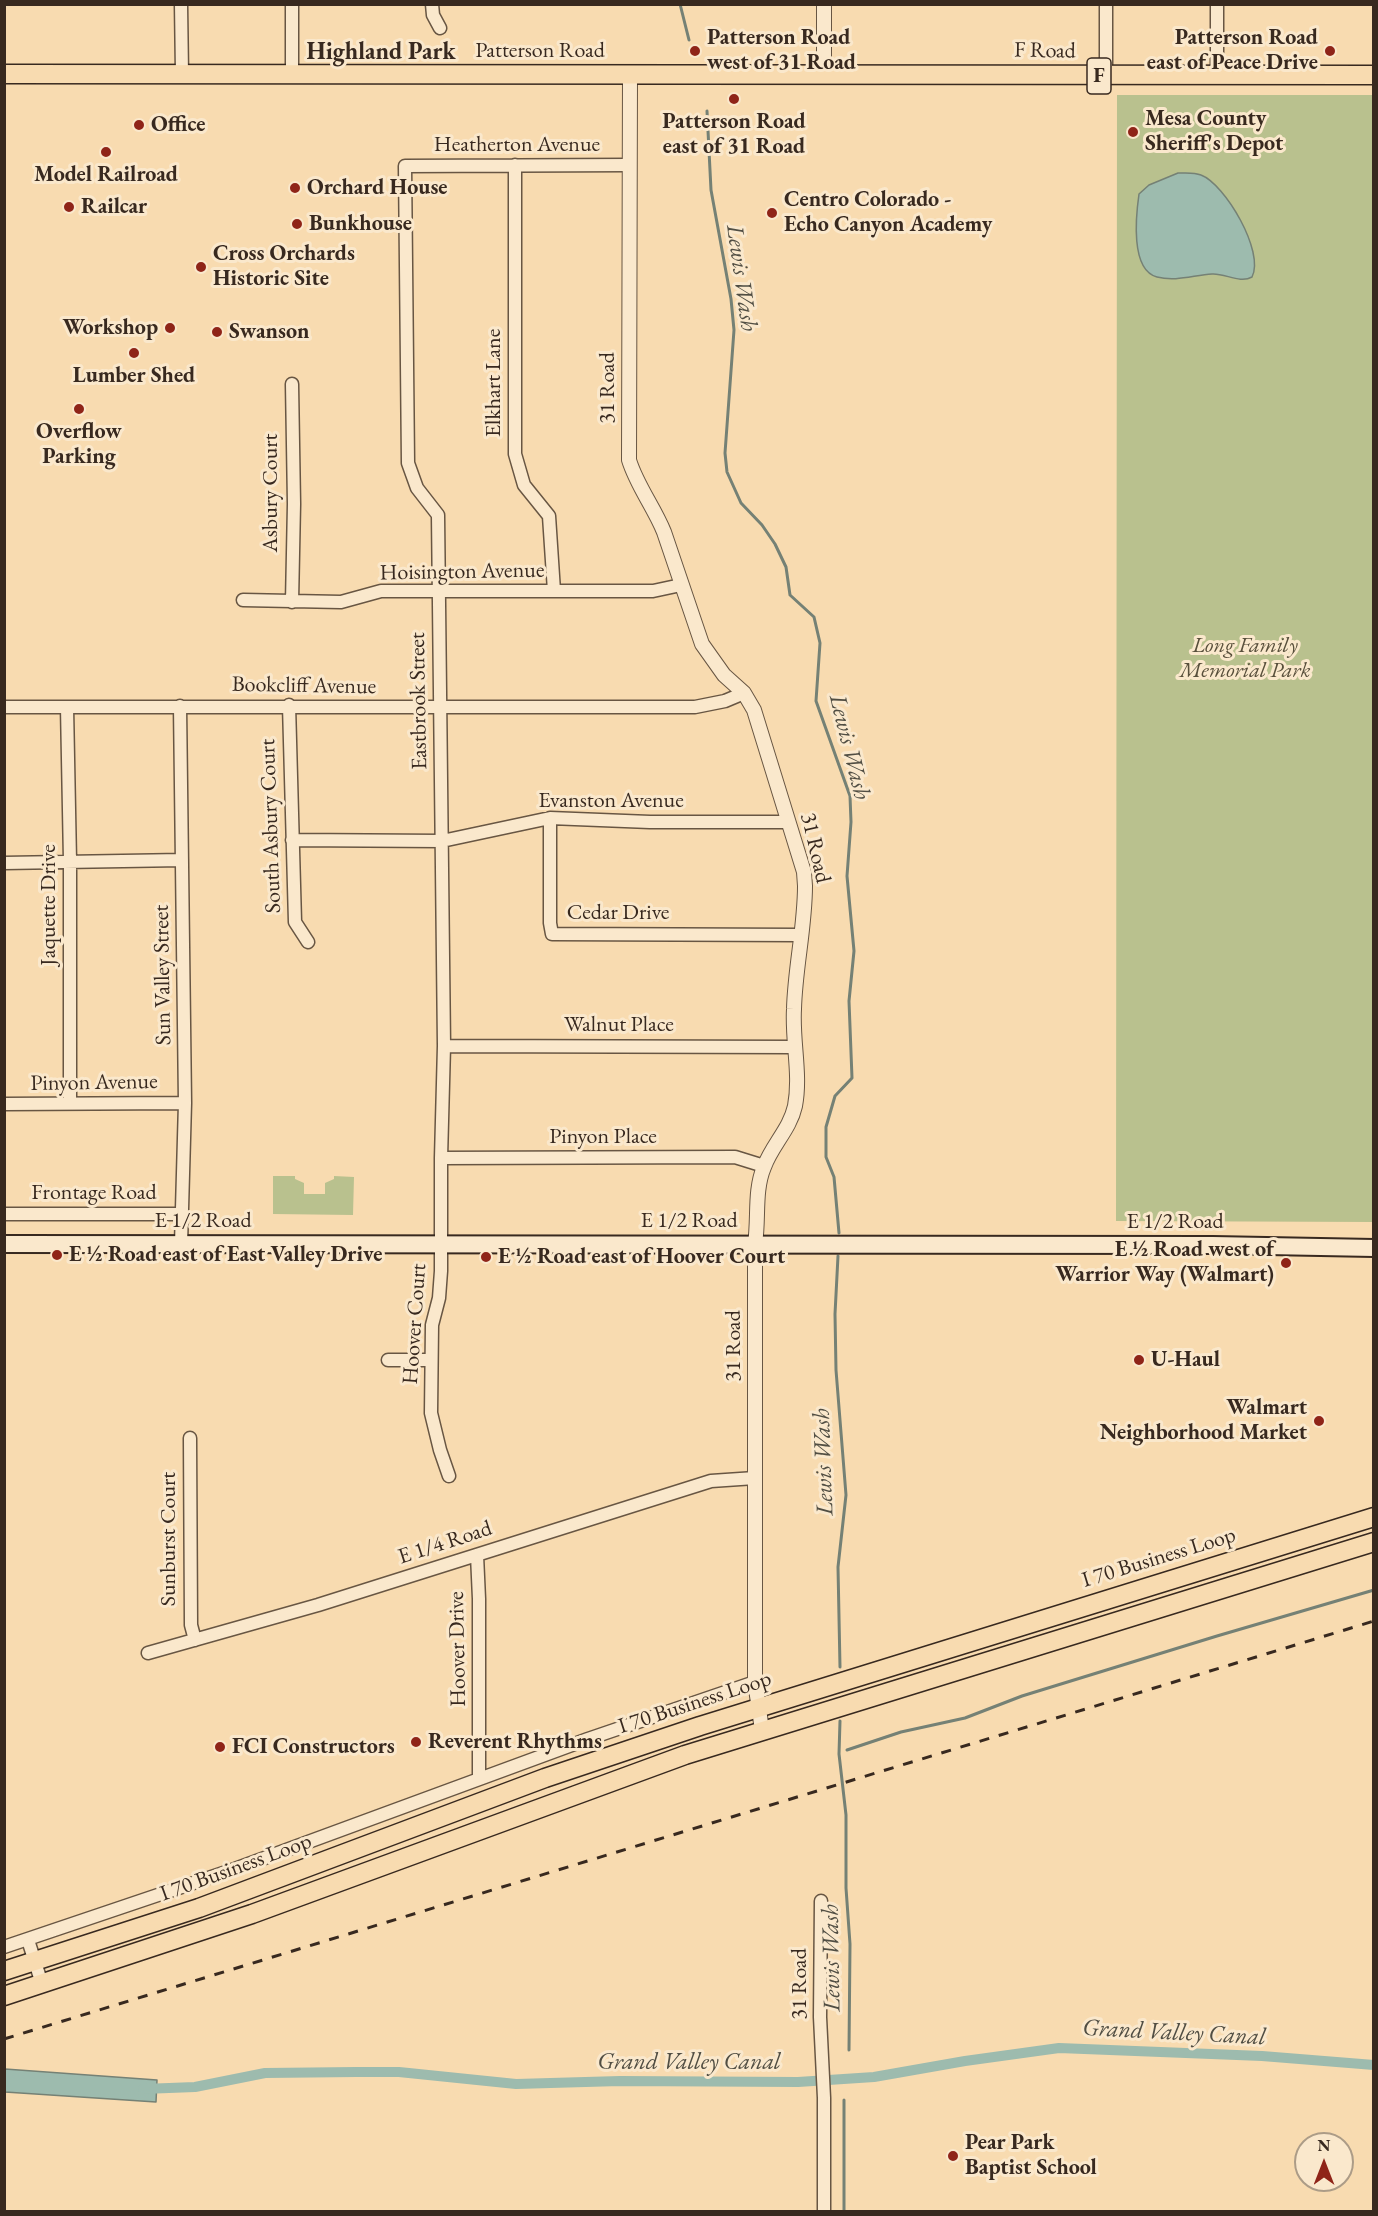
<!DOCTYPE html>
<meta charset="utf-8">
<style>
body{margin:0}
#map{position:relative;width:1378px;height:2216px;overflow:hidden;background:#f8dbb0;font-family:"EB Garamond",serif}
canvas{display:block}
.frame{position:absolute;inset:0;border:6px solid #38291f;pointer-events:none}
.north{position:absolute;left:1294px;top:2132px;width:60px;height:60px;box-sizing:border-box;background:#fae8cc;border:2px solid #ac9c87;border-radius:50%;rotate:0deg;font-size:16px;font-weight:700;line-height:24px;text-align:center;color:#38291f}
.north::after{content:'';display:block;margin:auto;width:21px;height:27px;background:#8f2418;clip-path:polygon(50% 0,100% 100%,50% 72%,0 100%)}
</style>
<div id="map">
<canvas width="1378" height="2216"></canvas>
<div class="frame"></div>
<div class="north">N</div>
</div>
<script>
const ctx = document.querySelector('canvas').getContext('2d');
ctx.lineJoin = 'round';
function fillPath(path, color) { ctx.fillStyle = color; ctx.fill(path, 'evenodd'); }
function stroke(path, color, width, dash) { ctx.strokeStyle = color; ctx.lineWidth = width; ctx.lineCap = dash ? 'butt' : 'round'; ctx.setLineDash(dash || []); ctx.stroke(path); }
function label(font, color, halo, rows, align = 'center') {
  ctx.font = font + ' "EB Garamond",serif'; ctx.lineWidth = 6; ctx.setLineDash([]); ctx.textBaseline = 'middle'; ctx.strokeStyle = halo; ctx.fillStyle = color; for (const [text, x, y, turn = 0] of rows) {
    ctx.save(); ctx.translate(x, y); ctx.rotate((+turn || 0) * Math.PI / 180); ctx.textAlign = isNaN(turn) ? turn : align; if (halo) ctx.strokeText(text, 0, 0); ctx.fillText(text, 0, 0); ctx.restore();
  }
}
fillPath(new Path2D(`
 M1117 95H1373V1222L1116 1221Z
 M273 1176H295V1179L304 1183V1194H325V1183L334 1179V1176L354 1177 353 1215 273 1214Z`), '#b9c18e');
const water = new Path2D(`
 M1178 173C1185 173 1194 172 1201 175 1225 184 1265 252 1252 277 1240 284 1225 273 1212 274 1194 275 1176 282 1157 277 1130 270 1136 215 1139 194L1149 185Z
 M5 2069 157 2080 156 2102 5 2092Z`);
fillPath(water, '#9dbbae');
stroke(water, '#758175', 1.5);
stroke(new Path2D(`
 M680 4 689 40
 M707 111 711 190 731 299 734 330 725 453 727 472 741 503 762 525 775 544 786 567 790 595 814 617 820 643 816 701 850 796 851 822 847 876 854 951 849 1001 852 1078 835 1096 826 1127V1157L834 1177 839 1233
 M838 1256 835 1314 836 1370 846 1495 838 1567 840 1667
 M840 1721 839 1754 846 1815V1888L850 1944 849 2050
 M847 1750 901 1732 965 1718 1022 1696 1217 1636 1374 1590
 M844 2100V2212`), '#758175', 3);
stroke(new Path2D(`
 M143 2089 195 2087 265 2073 356 2072H399L516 2084 620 2081 798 2082 874 2077 965 2061 1059 2048 1262 2056 1374 2065`), '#9dbbae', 10);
const minor = new Path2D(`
 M181 4 182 74
 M292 4V74
 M432 4 433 15 440 28
 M1217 4V75
 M1106 76V4
 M515 165V454L524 485 549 516 554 591
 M243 600 341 602 381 591H653L681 585
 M292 602 294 504 292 384
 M289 705 295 922 308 942
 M180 706 185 1103 181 1244
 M4 707H695L725 701 744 693
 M67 707 70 861V1103
 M550 818V923L552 934 801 935
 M292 840 442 841 550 818 650 822H788
 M4 863 182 860
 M444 1046 795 1047
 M4 1104 185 1103
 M441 1158 735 1157 764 1166
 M4 1214H183
 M388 1360H431
 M190 1438 191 1625 195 1640
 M449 1476 440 1450 431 1413 432 1325 439 1298 441 1271V1158L444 1046 438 515 417 488 408 463 405 166 629 165
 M477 1555 479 1599V1778
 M148 1653 318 1605 711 1481 755 1478
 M821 1901 820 2017 824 2098V2212
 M28 1940 42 1984
 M4 1947 232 1870 588 1739 755 1682`);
const tertiary = new Path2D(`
 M824 4V75
 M630 75 629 460C637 486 654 507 664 532L702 644 724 675 744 693 754 710 804 872 805 886C805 927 795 968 794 1009 792 1041 801 1074 795 1106 790 1129 772 1145 764 1167 754 1191 759 1218 755 1244V1682L762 1730`);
const secondary = new Path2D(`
 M4 1244 1213 1245 1374 1248`);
const primary = new Path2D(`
 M4 74 1374 75
 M4 1971 199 1908 545 1778 700 1726 1374 1517
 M4 1996 252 1914 685 1755 1374 1542`);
stroke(minor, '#685643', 15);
stroke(tertiary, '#685643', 16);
stroke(secondary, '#38291f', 20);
stroke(primary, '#38291f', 21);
stroke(minor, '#fae8cc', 12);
stroke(tertiary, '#fae8cc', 14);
stroke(secondary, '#fae8cc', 16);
stroke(primary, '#f8dbb0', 18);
stroke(new Path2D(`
 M4 2039 1374 1621`), '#38291f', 3, [10, 10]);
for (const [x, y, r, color] of [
 [695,51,6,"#8f2418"],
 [1330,51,6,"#8f2418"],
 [734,99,6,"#8f2418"],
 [139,125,6,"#8f2418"],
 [1133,132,6,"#8f2418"],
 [106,152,6,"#8f2418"],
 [295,188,6,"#8f2418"],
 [69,207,6,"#8f2418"],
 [772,213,6,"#8f2418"],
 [297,224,6,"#8f2418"],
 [201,267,6,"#8f2418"],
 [170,328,6,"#8f2418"],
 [217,332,6,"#8f2418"],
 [134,353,6,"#8f2418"],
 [79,409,6,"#8f2418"],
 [57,1255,6,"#8f2418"],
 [486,1257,6,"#8f2418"],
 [1286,1263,6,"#8f2418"],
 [1139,1360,6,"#8f2418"],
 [1319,1421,6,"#8f2418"],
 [416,1742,6,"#8f2418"],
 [220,1747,6,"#8f2418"],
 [953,2156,6,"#8f2418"]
]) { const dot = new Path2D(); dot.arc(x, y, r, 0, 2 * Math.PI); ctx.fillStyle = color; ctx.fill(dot); stroke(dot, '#fae8cc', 2); }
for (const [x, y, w] of [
 [1099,76,24]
]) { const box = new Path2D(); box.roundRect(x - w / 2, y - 18, w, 36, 4.5); ctx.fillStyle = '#fae8cc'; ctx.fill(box); stroke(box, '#38291f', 1.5); }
label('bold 21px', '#38291f', null, [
 ["F",1099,76]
]);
label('bold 22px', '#38291f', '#fae8cc', [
 ["Patterson Road",707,38],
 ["west of 31 Road",707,63],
 ["Patterson Road",1318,38,"right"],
 ["east of Peace Drive",1318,63,"right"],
 ["Mesa County",1145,119],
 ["Sheriff's Depot",1145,144],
 ["Patterson Road",734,122,"center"],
 ["east of 31 Road",734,147,"center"],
 ["Office",151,125],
 ["Model Railroad",106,175,"center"],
 ["Orchard House",307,188],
 ["Centro Colorado -",784,200],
 ["Echo Canyon Academy",784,225],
 ["Railcar",81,207],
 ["Bunkhouse",309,224],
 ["Cross Orchards",213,254],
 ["Historic Site",213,279],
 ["Workshop",158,328,"right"],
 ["Swanson",229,332],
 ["Lumber Shed",134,376,"center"],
 ["Overflow",79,432,"center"],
 ["Parking",79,457,"center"],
 ["E ½ Road west of",1274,1250,"right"],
 ["Warrior Way (Walmart)",1274,1275,"right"],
 ["E ½ Road east of East Valley Drive",69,1255],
 ["E ½ Road east of Hoover Court",498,1257],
 ["U-Haul",1151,1360],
 ["Walmart",1307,1408,"right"],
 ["Neighborhood Market",1307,1433,"right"],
 ["Reverent Rhythms",428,1742],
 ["FCI Constructors",232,1747],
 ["Pear Park",965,2143],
 ["Baptist School",965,2168]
], 'left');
label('22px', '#38291f', '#fae8cc', [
 ["Patterson Road",540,51],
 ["F Road",1045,51,1],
 ["Heatherton Avenue",517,145],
 ["Elkhart Lane",494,383,-90],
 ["31 Road",608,388,-90],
 ["Asbury Court",271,493,-90],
 ["Hoisington Avenue",462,572,-1],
 ["Bookcliff Avenue",304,686,1],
 ["Eastbrook Street",419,701,-91],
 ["Evanston Avenue",611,801],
 ["South Asbury Court",271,826,-92],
 ["31 Road",815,848,77],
 ["Jaquette Drive",49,905,-90],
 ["Cedar Drive",618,913],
 ["Sun Valley Street",163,975,-91],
 ["Walnut Place",619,1025],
 ["Pinyon Avenue",94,1083,-1],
 ["Pinyon Place",603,1137],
 ["Frontage Road",94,1193],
 ["E 1/2 Road",203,1221],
 ["E 1/2 Road",689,1221],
 ["E 1/2 Road",1175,1222],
 ["Hoover Court",415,1324,-86],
 ["31 Road",734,1346,-90],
 ["Sunburst Court",169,1539,-90],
 ["E 1/4 Road",445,1543,-18],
 ["I 70 Business Loop",1159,1558,-17],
 ["Hoover Drive",458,1649,-91],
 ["I 70 Business Loop",695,1703,-18],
 ["I 70 Business Loop",236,1868,-20],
 ["31 Road",800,1984,-90]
]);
label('italic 22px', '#584f3b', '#fae8cc', [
 ["Long Family",1245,646],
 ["Memorial Park",1245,671]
]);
label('bold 24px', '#38291f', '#fae8cc', [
 ["Highland Park",381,52]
]);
label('italic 24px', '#514e43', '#fae8cc', [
 ["Lewis Wash",741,278,82],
 ["Lewis Wash",849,747,76],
 ["Lewis Wash",824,1462,-92],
 ["Lewis Wash",832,1958,-91],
 ["Grand Valley Canal",1174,2033,3],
 ["Grand Valley Canal",689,2062]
]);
</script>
